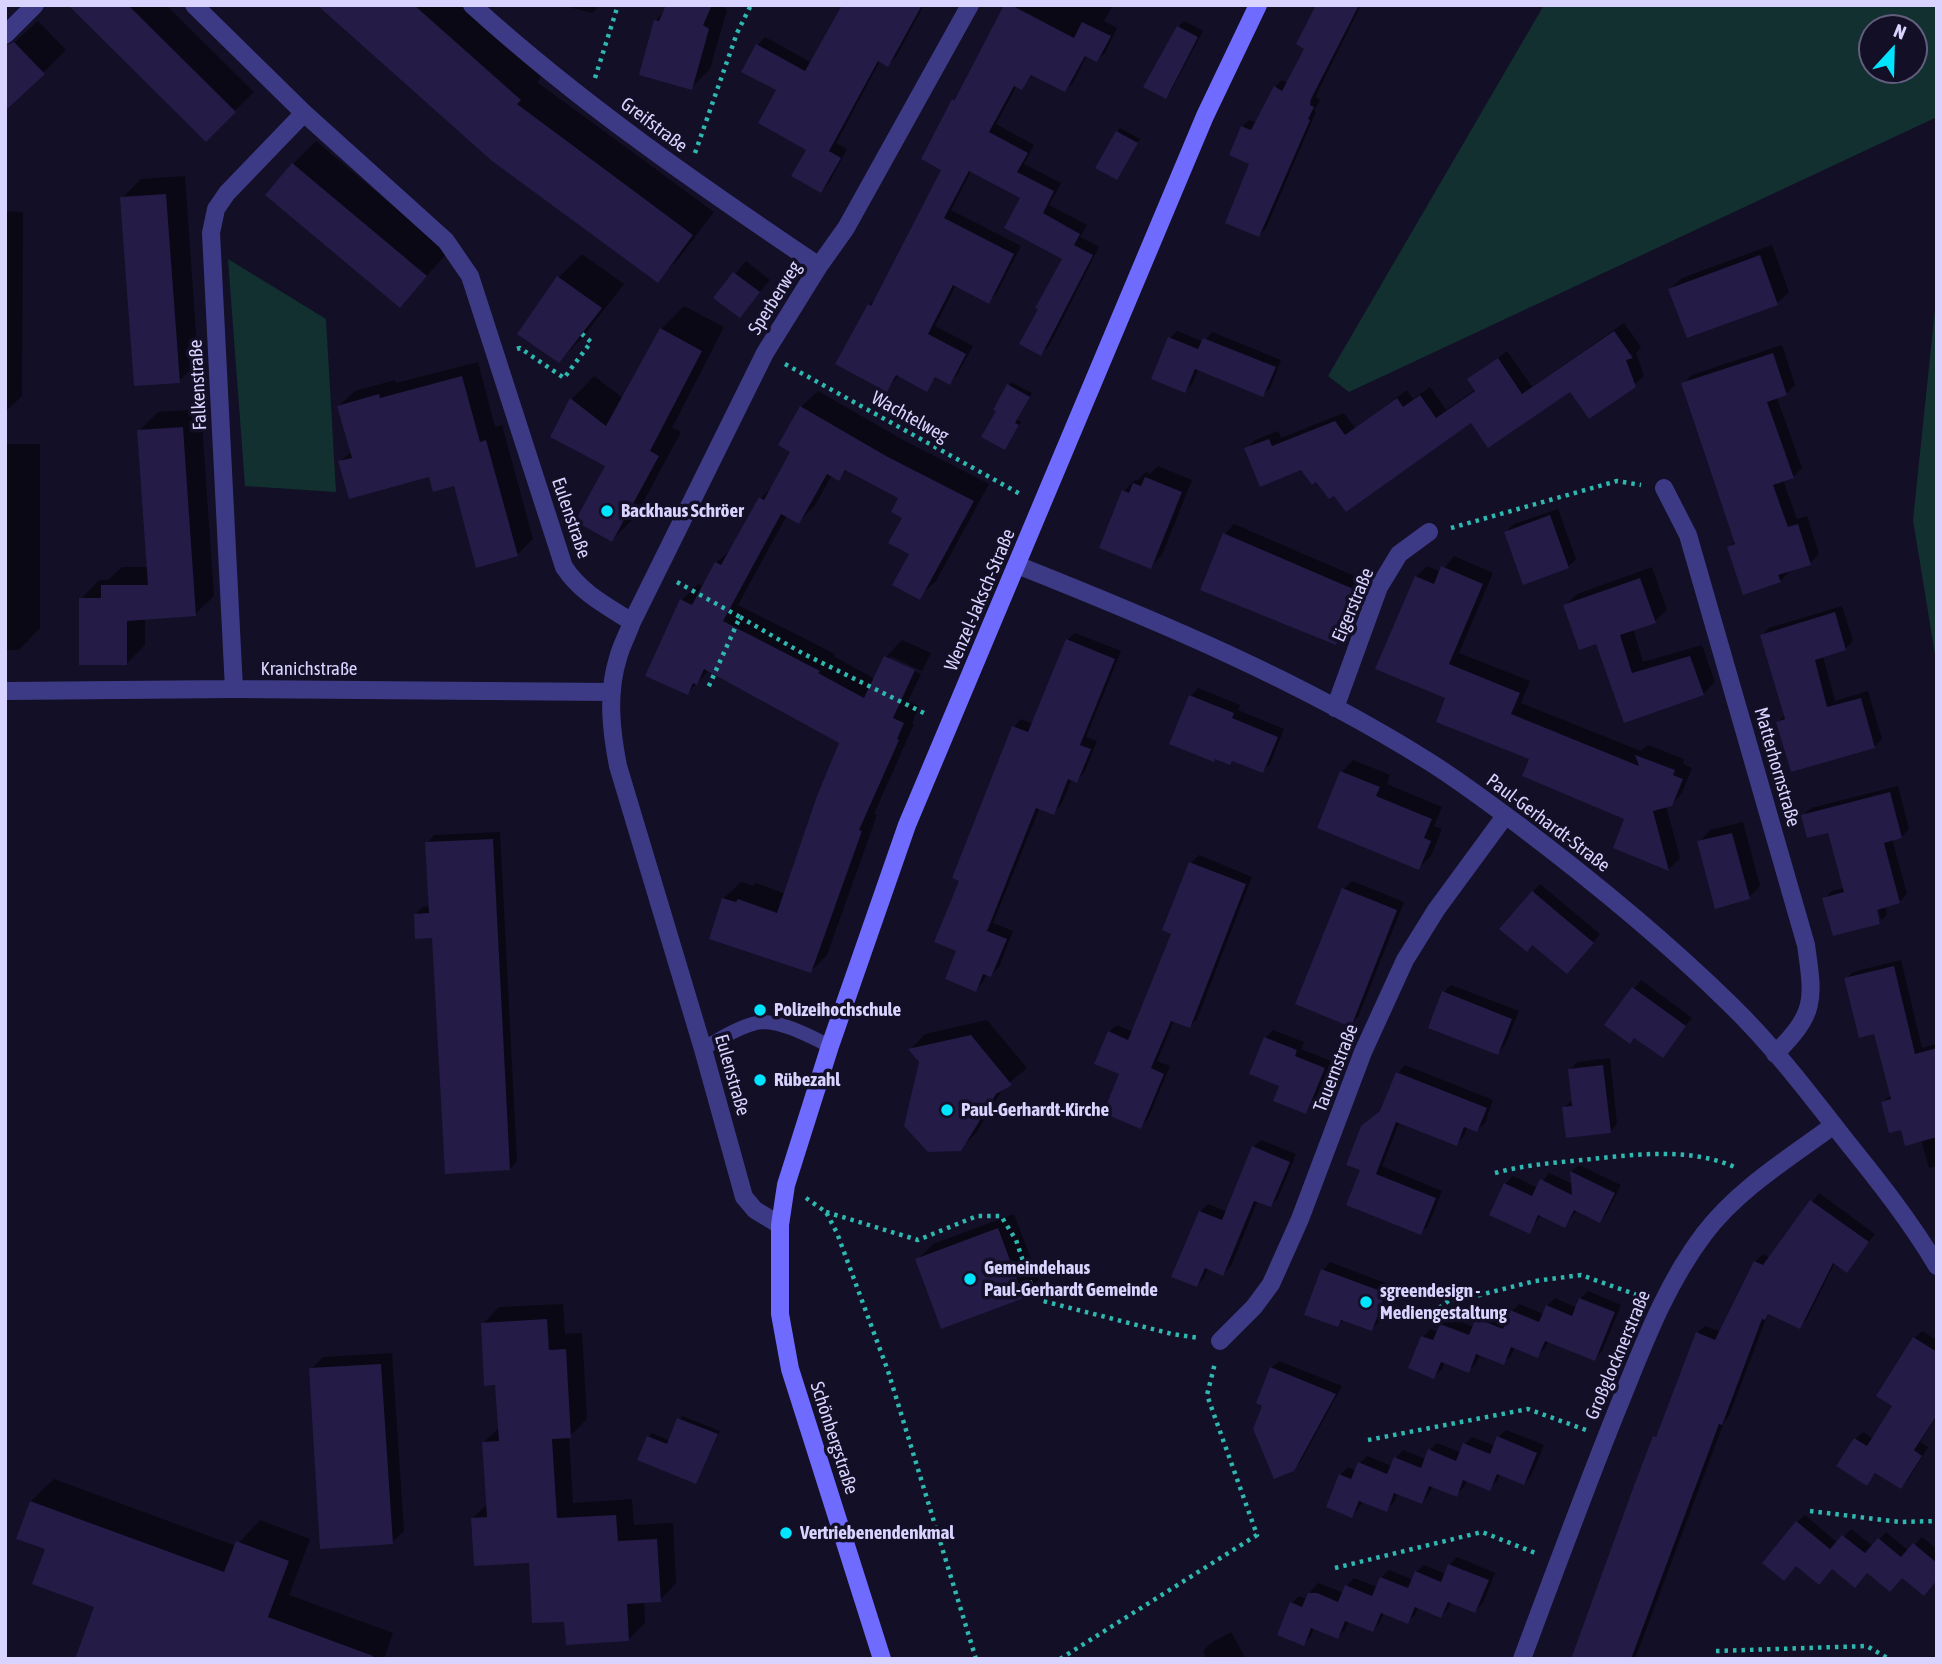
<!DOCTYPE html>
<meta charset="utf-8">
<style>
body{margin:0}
#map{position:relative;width:1942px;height:1664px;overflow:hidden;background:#130f26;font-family:"Asap Condensed",sans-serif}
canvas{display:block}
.frame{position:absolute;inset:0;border:7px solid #d9d4ff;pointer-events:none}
.north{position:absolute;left:1858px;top:14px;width:70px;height:70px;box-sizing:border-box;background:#130f26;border:2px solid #625e7d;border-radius:50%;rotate:22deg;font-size:19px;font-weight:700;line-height:28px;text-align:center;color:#d9d4ff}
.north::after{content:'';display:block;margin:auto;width:24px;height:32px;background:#00e5ff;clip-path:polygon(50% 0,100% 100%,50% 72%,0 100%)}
</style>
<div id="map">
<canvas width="1942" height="1664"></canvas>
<div class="frame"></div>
<div class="north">N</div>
</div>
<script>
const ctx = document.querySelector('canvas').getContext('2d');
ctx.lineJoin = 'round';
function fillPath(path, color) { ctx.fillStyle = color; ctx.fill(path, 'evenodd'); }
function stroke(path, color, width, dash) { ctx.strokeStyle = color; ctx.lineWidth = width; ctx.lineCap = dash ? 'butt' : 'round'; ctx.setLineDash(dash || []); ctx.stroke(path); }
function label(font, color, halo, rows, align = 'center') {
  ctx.font = font + ' "Asap Condensed",sans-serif'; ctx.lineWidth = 7; ctx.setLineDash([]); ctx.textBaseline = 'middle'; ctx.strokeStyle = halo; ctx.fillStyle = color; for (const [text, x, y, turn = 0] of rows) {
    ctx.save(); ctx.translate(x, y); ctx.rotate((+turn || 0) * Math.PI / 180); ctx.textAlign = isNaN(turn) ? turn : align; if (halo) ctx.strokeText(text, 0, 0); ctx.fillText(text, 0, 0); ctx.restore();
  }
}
fillPath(new Path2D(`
 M1544 5H1937V117L1349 392 1328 376ZM1872 28H1914V70H1872Z
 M228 259 326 319 336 492 245 486Z
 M1937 290V667L1913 520Z`), '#12302f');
fillPath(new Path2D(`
 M88 5H166L254 92 206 139Z
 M319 5H460L541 77 537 82 714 212 679 258 658 280Z
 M561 5H600L592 13Z
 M668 5H721L727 10 710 69 691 88 656 21Z
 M843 5H924L896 57 888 65 880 61 836 143 847 149 829 183 821 191 808 149 757 46 765 37 812 63Z
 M1006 5H1113L1104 21 1117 28 1105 53 1097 60 1087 55 1073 83 1065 90 1033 74 1022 88 1017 85 996 124 1034 145 1024 164 1061 183 1049 205 1087 225 1080 237 1099 247 1049 346 1041 354 1064 258 1022 197 971 171 951 210 1021 246 996 294 988 302 956 285 935 326 973 346 957 375 950 383 937 376 926 389 899 375 887 390 869 305 878 296 944 169 923 158Z
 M1318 5H1361L1318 91 1316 97 1320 100 1314 111 1316 112 1266 228 1259 235 1252 163 1242 127 1249 120 1257 123 1275 87 1282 80 1288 83 1307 48Z
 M38 21 66 50 43 73 5 51Z
 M1184 21 1203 31 1171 91 1166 97 1146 86 1178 27Z
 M1120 128 1140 139 1117 178V132Z
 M316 141 448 252 400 306 293 164Z
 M185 176 198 362 179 381 122 198 141 179Z
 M5 211 23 212 22 396 5 412Z
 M1772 245 1789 292 1777 303 1670 289 1682 278Z
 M582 254 624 284 582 338 559 361 519 334 559 277Z
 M746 261 770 280 740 316 716 298Z
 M684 306 724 327 672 428 681 432 635 517 612 540 607 466 572 399 594 376 623 398 661 329Z
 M1624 323 1641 347 1636 353 1644 376 1634 385 1570 389 1471 421 1334 493 1301 468 1246 449 1255 440 1278 431 1281 438 1344 413 1355 428 1407 390 1413 399 1430 387 1446 410 1476 389 1469 379 1507 351 1532 387Z
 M1177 331 1204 342 1212 332 1281 360 1270 388 1263 395 1198 369 1192 384 1185 391 1170 338Z
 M1782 345 1795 385 1786 394 1777 398 1802 468 1793 477 1783 480 1797 519 1807 516 1819 554 1810 563 1789 572 1780 581 1729 547 1736 541 1683 384 1692 375Z
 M478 362 495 427 502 425 533 539 517 555 455 484 430 475 340 462 352 451 339 406 355 391 395 380 396 383Z
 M1011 382 1032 393 1017 420 1021 422 1008 445 998 410Z
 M818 391 903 440 989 484 936 581 919 597 900 498 848 469 839 478 832 475 815 505 799 522 787 515 738 605 835 654 833 656 875 679 886 657 902 640 931 653 922 671 890 656V660L921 674 908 701 919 706 912 723 914 724 874 814 877 815 827 955 811 971 711 938 724 898 741 882 753 886 756 883 786 894 841 742 709 670 688 693 682 600 698 584 703 586 716 563 734 547 761 498 774 485 792 451 801 407Z
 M201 409 214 596 195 614 145 618V645L127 663 81 599 99 580H108L122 567H149L139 431 158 412Z
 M5 444H40V628L19 650H5Z
 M1158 466 1192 480 1162 555 1150 567 1124 491 1135 480H1138L1146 472 1150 474Z
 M1558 509 1576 559 1568 567 1506 532 1514 524Z
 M1234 524 1366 581 1345 633 1336 643 1225 534Z
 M1454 556 1493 573 1459 653 1530 681 1521 703 1641 751 1648 745 1684 759 1683 764 1692 768 1682 793 1671 805 1666 806 1680 858 1669 869 1615 847 1627 818 1531 758 1447 697 1416 577 1427 566 1441 572Z
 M1652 567 1667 610 1655 621 1633 628 1643 662 1702 645 1715 682 1703 694 1625 721 1597 642 1565 606 1577 594Z
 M1842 606 1853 641 1845 649 1823 656 1835 701 1868 691 1882 739 1874 747 1778 722 1786 714 1762 635 1769 628Z
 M1075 633 1121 651 1086 737 1097 741 1084 773 1076 781 1072 779 1061 805 1053 813 1040 807 993 923 1013 931 999 967 991 975 987 973 983 982 976 990 959 950 961 880 1014 727 1021 719 1033 724 1067 640Z
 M1198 688 1240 705 1238 710 1284 729 1270 764 1263 771 1191 696Z
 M1353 760 1390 775 1387 784 1442 807 1434 826 1442 829 1431 856 1419 868 1319 827 1342 772Z
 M1898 786 1909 829 1901 837 1892 839 1907 894 1899 902 1885 906 1887 915 1879 922 1824 899 1832 891 1844 888 1829 830 1803 815 1811 808ZM1876 901 1881 920H1877Z
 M1743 822 1760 886 1749 897 1699 842 1710 830Z
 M500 832 517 1161 510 1169 434 936 416 914 423 907 430 906 427 843 434 835Z
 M1199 855 1252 877 1197 1019 1190 1026 1174 1020 1157 1061 1170 1066 1148 1119 1140 1127 1109 1032 1117 1025 1133 1032 1173 933 1164 929 1191 863Z
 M1352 881 1404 902 1358 1017 1350 1025 1297 1003 1344 889Z
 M1540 884 1600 934 1575 964 1533 892Z
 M1901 960 1922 1048 1937 1044V1166L1929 1168 1921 1140 1902 1128 1883 1102 1891 1095 1875 1032 1846 979 1853 972Z
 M1641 980 1692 1018 1662 1056 1635 1036 1606 1025Z
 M1451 985 1519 1011 1505 1045 1498 1053 1444 992Z
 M987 1020 1027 1068 1004 1087 976 1133 960 1149 921 1062 910 1050 925 1034Z
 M1273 1030 1304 1042 1301 1049 1331 1061 1313 1105 1306 1112 1281 1085 1251 1073 1265 1038Z
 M1610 1058 1617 1124 1610 1132 1564 1108 1572 1100 1570 1070 1577 1062Z
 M1405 1065 1493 1100 1485 1123 1477 1130 1468 1126 1464 1136 1456 1144 1400 1121 1382 1166 1442 1191 1428 1226 1420 1233 1348 1204 1398 1073Z
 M1261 1140 1296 1154 1278 1198 1271 1205 1258 1200 1231 1266 1223 1274 1208 1268 1204 1278 1197 1285 1200 1212 1208 1204 1227 1212 1253 1147Z
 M1579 1165 1621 1185 1607 1213 1600 1221 1577 1210 1565 1226 1541 1215 1529 1232 1491 1214 1505 1184 1513 1176 1538 1188 1549 1173 1573 1184 1571 1172Z
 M1819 1193 1875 1234 1847 1270 1835 1262 1807 1319 1799 1327 1770 1313 1767 1316 1729 1416 1724 1422 1635 1659H1573L1655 1437 1660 1432 1697 1333 1705 1326 1721 1332 1755 1262 1763 1254 1770 1258Z
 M1014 1214 1039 1280 1023 1296 917 1260 933 1244Z
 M1330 1262 1393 1286 1379 1322 1372 1329 1344 1319 1338 1325 1323 1270Z
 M1588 1291 1621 1305 1602 1351 1595 1359 1549 1340 1545 1348 1538 1356 1515 1347 1511 1356 1503 1363 1480 1354 1476 1364 1468 1371 1445 1362 1442 1369 1434 1377 1410 1367 1423 1337 1430 1329 1438 1332 1441 1325 1449 1317 1474 1327 1478 1319 1485 1312 1508 1321 1512 1311 1519 1304 1544 1314 1547 1306 1555 1298 1577 1308 1580 1299Z
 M563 1304 565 1334 582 1333 587 1419 569 1437 573 1503 632 1499 634 1525 673 1523 676 1583 660 1600 644 1601 645 1623 628 1640 566 1620 530 1562 473 1518 488 1503 484 1442 500 1427 497 1383 483 1324 499 1307Z
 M1922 1331 1937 1340V1416L1920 1442 1928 1447 1908 1480 1901 1487 1877 1472 1867 1483 1855 1439 1863 1432 1873 1439 1894 1405 1878 1395 1915 1338Z
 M392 1353 404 1531 392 1542 311 1369 323 1357Z
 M1279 1361 1342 1386 1301 1461 1293 1469 1265 1405 1271 1368Z
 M682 1416 720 1431 696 1482 648 1437 652 1433 670 1441Z
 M1506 1430 1544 1445 1531 1476 1524 1483 1500 1474 1497 1481 1489 1489 1467 1479 1464 1487 1456 1495 1433 1485 1429 1494 1422 1502 1398 1492 1394 1502 1386 1510 1363 1500 1359 1508 1352 1516 1340 1475 1348 1467 1356 1471 1360 1463 1367 1456 1392 1466 1396 1458 1403 1450 1426 1459 1430 1450 1437 1443 1462 1453 1465 1444 1472 1437 1495 1446 1498 1437Z
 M54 1479 236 1546 260 1520 310 1539 289 1595 393 1633 384 1659H77L96 1606 47 1548 18 1538 31 1501Z
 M1805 1515 1838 1543 1851 1529 1873 1546 1886 1532 1909 1551 1922 1537 1937 1549V1579L1868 1571 1862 1579 1797 1522Z
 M1457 1557 1495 1573 1483 1603 1475 1611 1451 1601 1448 1609 1441 1616 1418 1607 1415 1615 1407 1622 1384 1613 1380 1622 1373 1630 1349 1620 1345 1630 1337 1637 1314 1628 1311 1636 1303 1644 1292 1603 1299 1596 1307 1599 1311 1591 1318 1583 1344 1593 1347 1586 1354 1578 1377 1587 1381 1578 1389 1570 1413 1580 1416 1572 1424 1565 1446 1574 1450 1565Z
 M1231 1632 1246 1659H1207L1203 1651 1211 1643Z`), '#0007');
fillPath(new Path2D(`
 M68 5H128L236 112 206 142Z
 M317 5H414L521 100 517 104 693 235 658 283 492 161Z
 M666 5H712L703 25 709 29 692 90 639 75 654 20 659 21Z
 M842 5H922L888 67 878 61 829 151 841 158 821 193 791 176 806 150 758 123 776 90 741 72 756 44 805 71Z
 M1004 5H1011L1074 38 1082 22 1111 36 1097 62 1085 56 1065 92 1031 75 1022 90 1014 86 989 132 1028 153 1017 172 1054 191 1043 213 1080 234 1074 245 1093 255 1041 356 1019 344 1038 309 1035 308 1062 259 1004 228 1020 198 969 171 944 218 1014 254 989 304 953 285 928 334 966 354 950 385 935 377 927 392 896 375 887 392 835 364 868 304 871 306 941 170 921 159 952 99 954 101Z
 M1316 5H1359L1311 99 1310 105 1314 107 1308 119 1310 120 1259 237 1225 223 1249 164 1229 155 1241 126 1251 130 1274 86 1282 91 1304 49 1296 44Z
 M1177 26 1198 37 1166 99 1143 87Z
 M14 42 45 74 5 111V46Z
 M1116 131 1138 143 1117 180 1095 168Z
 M292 163 427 276 400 308 265 195Z
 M166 194 180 383 134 386 120 197Z
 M1760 255 1778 305 1687 338 1668 289Z
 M733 272 760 292 740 318 713 298Z
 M557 276 602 308 559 363 517 334Z
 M660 328 702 351 650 451 659 456 612 542 575 521 605 466 550 437 570 398 606 426Z
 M1614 331 1633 358 1626 360 1636 387 1589 419 1570 392 1488 448 1471 423 1346 512 1334 496 1329 499 1316 482 1312 485 1301 470 1260 487 1244 448 1269 439 1272 446 1335 421 1345 435 1397 398 1403 407 1420 395 1436 418 1475 391 1467 379 1498 358 1522 394Z
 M1168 337 1198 349 1203 338 1276 367 1263 397 1195 369 1185 393 1151 379Z
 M1773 353 1787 395 1767 402 1794 478 1773 485 1788 527 1798 524 1811 565 1778 575 1781 582 1743 595 1727 547 1735 544 1681 383Z
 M462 376 480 442 486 440 518 556 476 568 454 486 433 492 429 477 349 499 338 461 352 458 337 406 379 394 380 398Z
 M1007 384 1030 397 1015 423 1019 425 1005 450 981 437 996 411 993 410Z
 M800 406 886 456 974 501 920 600 892 585 909 554 888 543 902 518 891 512 898 498 845 470 839 481 827 474 799 524 781 514 723 621 820 671 818 673 864 698 884 656 915 670 893 718 904 723 897 739 899 740 859 830 862 831 811 973 709 939 722 898 736 902 738 899 777 913 817 796 839 743 704 669 697 685 693 683 688 695 645 676 680 599 692 605 715 562 721 565 759 497 764 500 790 452 778 445Z
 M183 427 196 616 127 621V665H79V598H101V585H148L137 430Z
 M1145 477 1182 492 1151 569 1099 548 1122 490 1129 493 1133 483 1141 486Z
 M1550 515 1569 568 1523 585 1504 532Z
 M1223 533 1358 591 1336 645 1200 590Z
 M1441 566 1483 584 1449 664 1520 693 1511 714 1639 766 1635 755 1675 770 1673 775 1683 779 1672 806 1653 811 1669 871 1613 848 1624 819 1522 776 1529 759 1436 722 1445 698 1375 669 1415 576 1434 584Z
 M1640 578 1656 623 1620 635 1632 673 1690 656 1704 695 1624 723 1596 644 1579 650 1563 605Z
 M1835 612 1846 650 1815 660 1827 707 1861 698 1875 748 1791 772 1776 722 1785 719 1760 635Z
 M1066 639 1115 659 1080 745 1091 749 1077 783 1068 779 1054 815 1036 808 987 931 1007 939 991 977 983 974 976 992 945 979 956 951 934 942 959 881 952 878 1012 726 1028 732Z
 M1189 695 1234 713 1232 718 1278 737 1263 773 1232 761 1230 765 1215 759 1214 762 1169 744Z
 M1340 771 1380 787 1376 796 1432 819 1424 838 1431 841 1419 870 1317 828Z
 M1890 792 1902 838 1884 843 1900 903 1877 910 1880 924 1833 936 1822 898 1844 892 1828 833 1807 838 1801 815Z
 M1732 833 1750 899 1715 909 1697 841Z
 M493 839 510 1170 445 1174 432 938 415 939 414 914 429 913 425 842Z
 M1189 862 1246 884 1190 1028 1171 1021 1151 1068 1164 1074 1141 1129 1103 1113 1119 1074 1094 1064 1108 1031 1128 1040 1171 934 1162 930Z
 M1342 888 1397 910 1351 1027 1295 1004Z
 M1532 891 1594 943 1567 974 1532 945 1527 952 1499 929Z
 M1894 966 1915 1054 1937 1048V1137L1905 1146 1901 1130 1889 1133 1881 1102 1891 1099 1874 1034 1859 1038 1844 978Z
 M1632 987 1686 1026 1663 1058 1634 1038 1630 1044 1604 1025Z
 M1442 991 1512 1019 1498 1055 1428 1028Z
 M971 1035 1012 1085 996 1094 961 1151 928 1152 904 1126 919 1062 908 1049Z
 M1264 1037 1297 1050 1295 1056 1325 1068 1306 1114 1273 1101 1279 1086 1249 1074Z
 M1603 1065 1611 1133 1566 1138 1562 1107 1572 1106 1568 1069Z
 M1396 1072 1487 1108 1477 1132 1464 1127 1457 1146 1396 1122 1376 1174 1436 1198 1421 1235 1346 1205 1360 1170 1346 1165 1361 1126 1380 1111Z
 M1252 1146 1290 1162 1271 1207 1254 1201 1223 1276 1205 1268 1197 1287 1171 1277 1199 1211 1222 1220Z
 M1570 1171 1615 1193 1600 1223 1574 1210 1565 1228 1538 1215 1530 1234 1489 1215 1504 1183 1532 1196 1540 1179 1572 1195Z
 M1810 1200 1869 1242 1847 1273 1833 1263 1800 1329 1768 1314 1765 1320 1762 1319 1722 1425 1719 1424 1631 1659H1571L1635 1483 1653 1436 1656 1437 1696 1332 1715 1340 1754 1261 1763 1265Z
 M998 1228 1024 1298 941 1329 915 1259Z
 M1321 1269 1386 1293 1372 1331 1341 1320 1338 1327 1304 1315Z
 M1579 1298 1615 1312 1595 1361 1545 1341 1538 1358 1511 1347 1504 1365 1476 1354 1469 1373 1441 1362 1434 1379 1408 1368 1421 1336 1433 1340 1440 1324 1469 1335 1476 1318 1503 1329 1510 1310 1539 1322 1546 1305 1572 1316Z
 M547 1319 549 1350 566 1349 571 1438 552 1439 557 1518 616 1515 618 1541 657 1539 661 1602 627 1604 629 1641 566 1645 564 1622 532 1623 529 1563 474 1566 471 1518 487 1517 482 1442 499 1441 495 1385 484 1386 481 1323Z
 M1913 1337 1937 1352V1415L1914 1450 1922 1456 1901 1489 1875 1473 1867 1486 1836 1466 1854 1438 1867 1446 1892 1406 1876 1396Z
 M381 1364 393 1544 320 1549 309 1368Z
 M1270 1367 1336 1394 1294 1471 1274 1479 1253 1429 1262 1406 1256 1403Z
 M677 1418 718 1434 696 1484 637 1460 647 1436 667 1444Z
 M1497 1436 1537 1453 1524 1485 1497 1474 1490 1491 1463 1480 1457 1497 1429 1486 1422 1504 1394 1493 1387 1512 1359 1501 1352 1518 1326 1507 1339 1474 1351 1479 1358 1462 1387 1474 1394 1457 1421 1468 1428 1449 1456 1461 1463 1443 1490 1454Z
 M30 1501 224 1572 236 1541 289 1561 268 1617 373 1656 372 1659H75L94 1607 32 1584 45 1549 16 1539Z
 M1796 1521 1830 1549 1842 1535 1865 1553 1878 1538 1901 1557 1913 1543 1937 1563V1580L1924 1596 1902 1578 1890 1592 1867 1573 1855 1588 1832 1569 1819 1585 1796 1566 1784 1581 1762 1563Z
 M1448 1564 1489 1580 1475 1613 1448 1602 1441 1618 1415 1607 1408 1624 1381 1613 1373 1632 1345 1621 1338 1639 1311 1628 1304 1646 1277 1635 1290 1602 1302 1607 1308 1593H1317L1338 1602 1345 1585 1372 1596 1380 1577 1408 1588 1415 1571 1441 1582Z`), '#241b47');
stroke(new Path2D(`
 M595 78 618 5
 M695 153 737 33 751 5
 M517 349 520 348 564 378 591 342 582 334
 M785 364 1022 495
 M1451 528 1617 481 1641 485
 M677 582 740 617 708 688
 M740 617 802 653 928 715
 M1495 1173C1524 1165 1552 1163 1582 1160 1633 1155 1689 1146 1737 1168
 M806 1198 826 1212 837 1233 888 1371 976 1659
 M826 1212 918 1240 977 1216H1001L1016 1240 1032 1288 1043 1301 1172 1334 1200 1338
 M1439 1308 1451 1299 1460 1300 1535 1281 1581 1275 1640 1296
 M1368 1440 1528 1409 1586 1430
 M1810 1511 1900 1522 1937 1521
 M1335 1568 1482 1532 1538 1554
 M1716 1651 1867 1646 1889 1659
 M1060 1659 1257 1535 1207 1395 1215 1363`), '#2fb8b0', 4.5, [3.5, 5]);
stroke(new Path2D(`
 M703 1049C717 1040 746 1023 763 1022 784 1022 811 1037 830 1046`), '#3d3a85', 14);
stroke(new Path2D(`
 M194 5 304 113 446 241 470 276 564 567C581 593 607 606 632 622
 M472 5C580 103 699 185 819 266
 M5 35 35 5
 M1664 488 1688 535 1806 945C1814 1001 1816 1013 1775 1054
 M1017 565C1158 621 1299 680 1428 761 1460 781 1490 804 1520 826 1594 882 1666 941 1732 1006 1774 1047 1811 1096 1847 1142 1880 1183 1910 1221 1937 1266
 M234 689 211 233 216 209 227 193 304 113
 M5 691 234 689 612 692
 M1335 708 1379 587 1399 554 1429 532
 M780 1225 755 1210 744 1197 703 1049 618 766C611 730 607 693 618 658 621 646 628 634 632 622L765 353 819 266 846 228 970 5
 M1220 1341 1254 1307 1271 1284 1300 1219 1363 1052 1405 960 1436 910 1505 816
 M1522 1659C1553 1576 1584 1492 1617 1410 1642 1349 1664 1287 1704 1234 1738 1189 1789 1158 1834 1125`), '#3d3a85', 18);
stroke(new Path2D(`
 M882 1659 790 1369 780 1314V1225L786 1185 830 1046 907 825 1205 116 1258 5`), '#6f6bff', 18);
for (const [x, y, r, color] of [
 [607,511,7,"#00e5ff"],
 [760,1010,7,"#00e5ff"],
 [760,1080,7,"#00e5ff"],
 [947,1110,7,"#00e5ff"],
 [970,1279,7,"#00e5ff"],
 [1366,1302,7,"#00e5ff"],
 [786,1533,7,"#00e5ff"]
]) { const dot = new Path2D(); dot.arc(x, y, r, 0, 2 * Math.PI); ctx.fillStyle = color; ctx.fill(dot); stroke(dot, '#130f26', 2.5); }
label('19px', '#d9d4ff', '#130f26', [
 ["Greifstraße",654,125,37],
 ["Sperberweg",775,298,-58],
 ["Falkenstraße",198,385,-93],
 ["Wachtelweg",910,417,29],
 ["Eulenstraße",571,518,71],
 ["Wenzel-Jaksch-Straße",980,600,-67],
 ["Eigerstraße",1353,605,-67],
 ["Kranichstraße",309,669],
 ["Matterhornstraße",1777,767,74],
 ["Paul-Gerhardt-Straße",1548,823,37],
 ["Tauernstraße",1336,1068,-69],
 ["Eulenstraße",732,1075,74],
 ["Großglocknerstraße",1618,1355,-67],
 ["Schönbergstraße",834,1438,72]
]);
label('bold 19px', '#d9d4ff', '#130f26', [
 ["Backhaus Schröer",621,511],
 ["Polizeihochschule",774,1010],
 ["Rübezahl",774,1080],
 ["Paul-Gerhardt-Kirche",961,1110],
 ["Gemeindehaus",984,1268],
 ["Paul-Gerhardt Gemeinde",984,1290],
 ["sgreendesign -",1380,1291],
 ["Mediengestaltung",1380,1313],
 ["Vertriebenendenkmal",800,1533]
], 'left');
</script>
